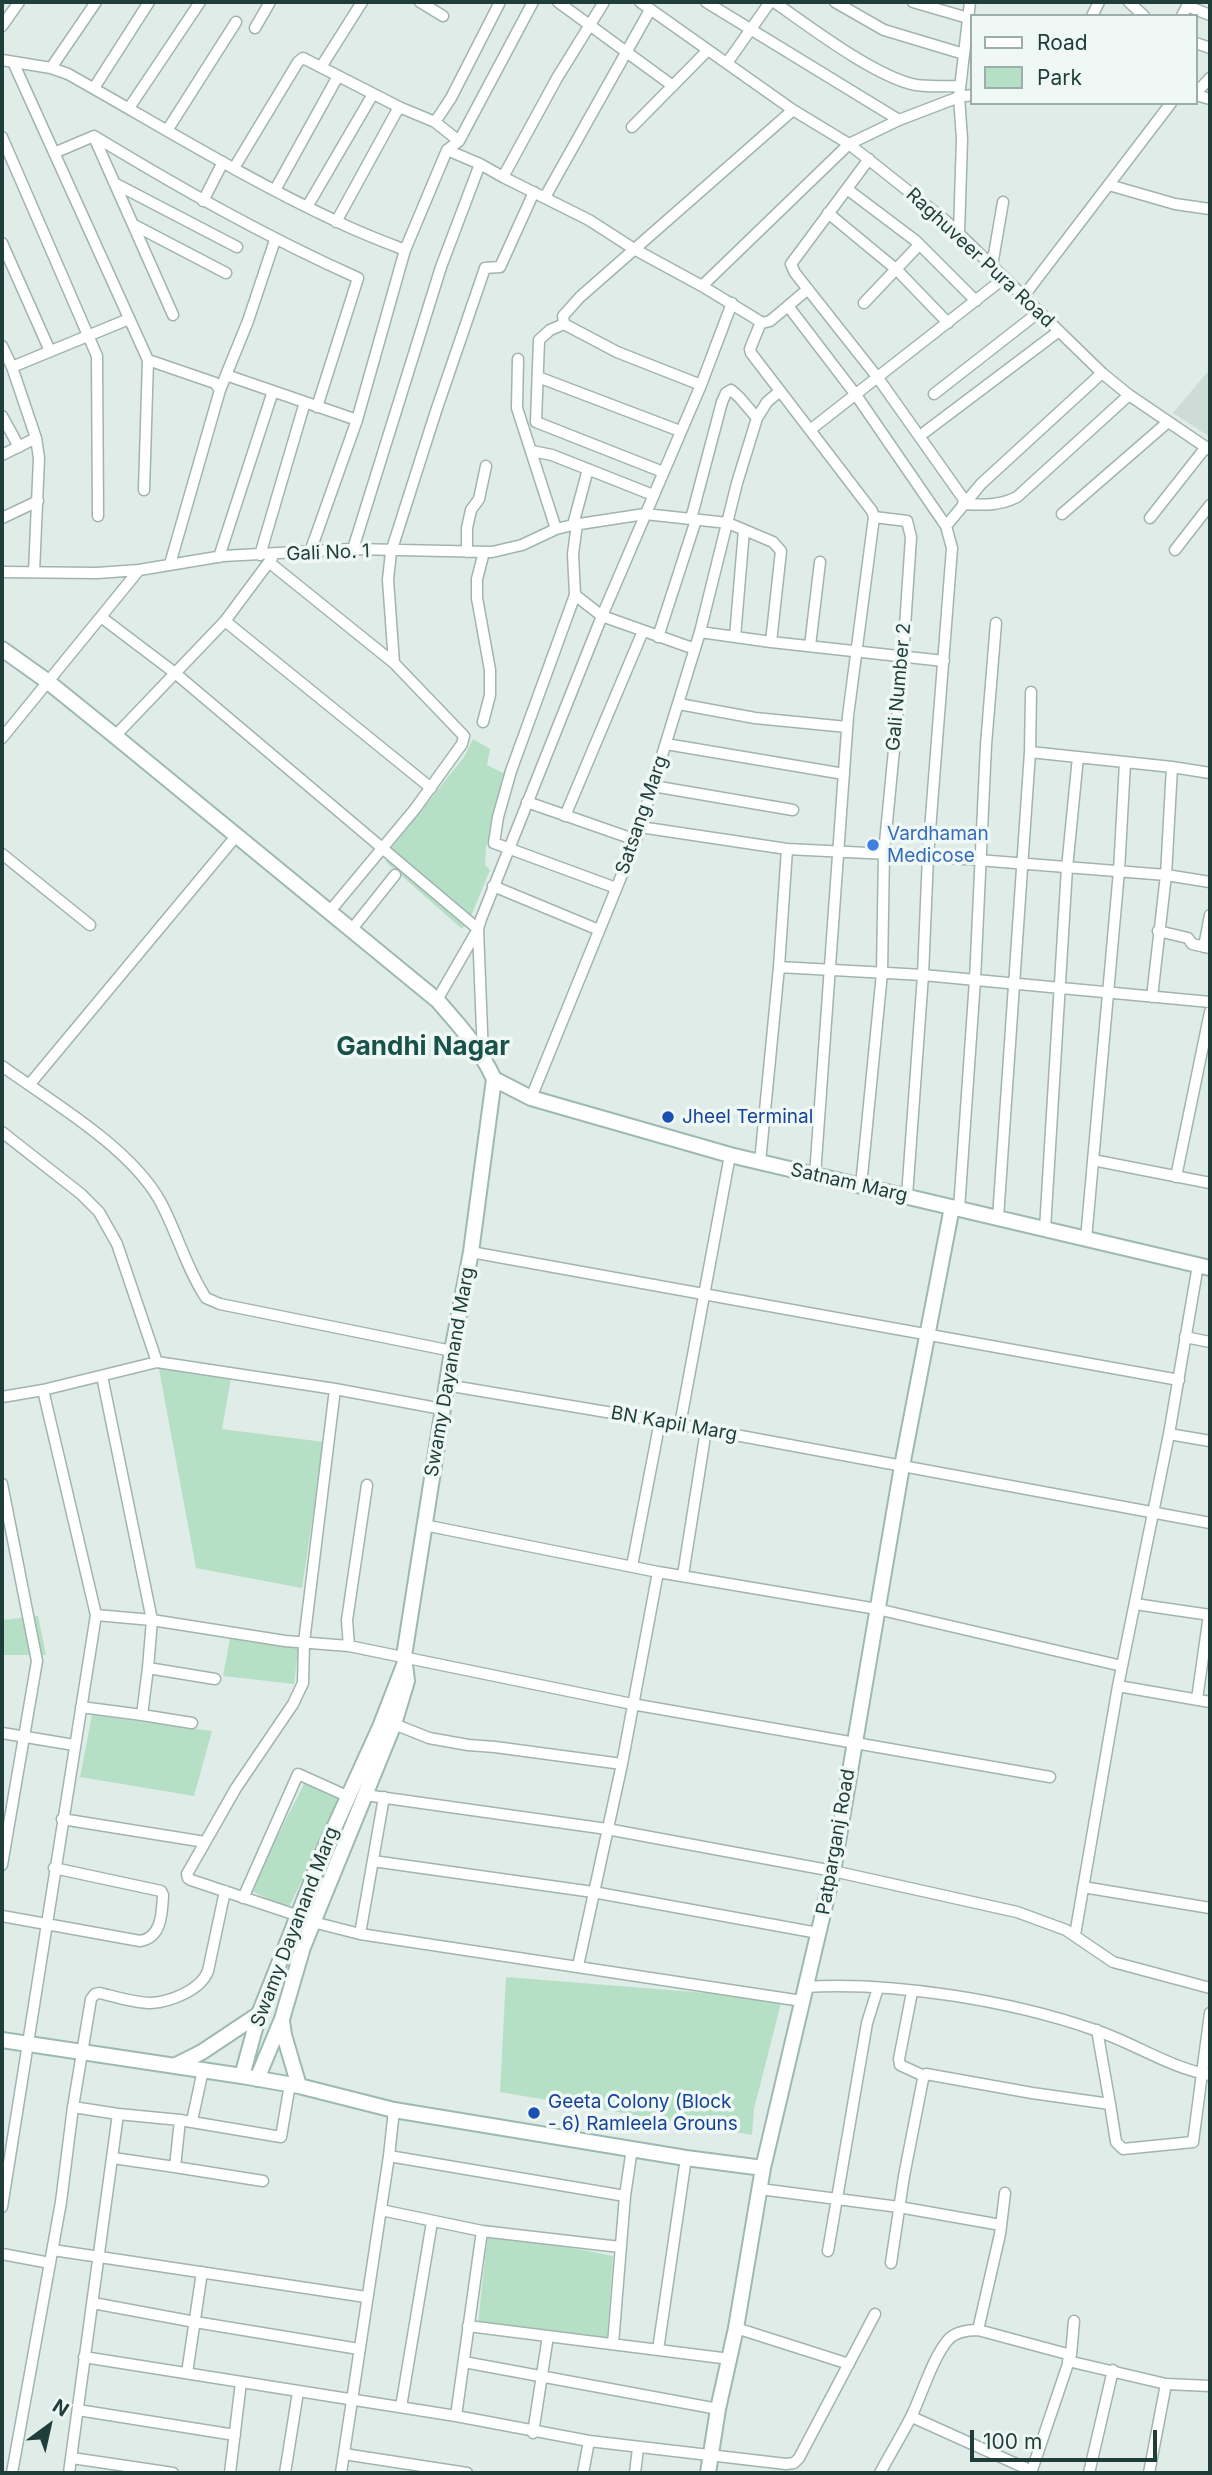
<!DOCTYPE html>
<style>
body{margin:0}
#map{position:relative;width:1212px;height:2475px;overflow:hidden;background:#dfece8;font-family:Inter,sans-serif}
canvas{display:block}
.frame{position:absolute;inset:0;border:4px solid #1f3e39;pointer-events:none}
.legend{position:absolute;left:970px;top:14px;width:228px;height:91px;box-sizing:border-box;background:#f0f8f5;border:2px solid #9caeaa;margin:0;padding:9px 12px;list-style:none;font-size:21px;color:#1f3e39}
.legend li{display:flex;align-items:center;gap:14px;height:35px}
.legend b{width:35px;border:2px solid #9caeaa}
.north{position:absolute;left:14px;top:2391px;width:70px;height:70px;-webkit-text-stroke:5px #f0f8f5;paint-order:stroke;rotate:33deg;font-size:19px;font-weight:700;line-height:28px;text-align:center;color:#1f3e39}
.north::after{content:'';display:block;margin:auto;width:24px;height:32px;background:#1f3e39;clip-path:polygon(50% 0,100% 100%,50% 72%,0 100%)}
.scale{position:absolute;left:970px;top:2430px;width:187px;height:32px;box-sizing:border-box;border:4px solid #1f3e39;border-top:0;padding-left:9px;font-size:21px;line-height:24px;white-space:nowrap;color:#1f3e39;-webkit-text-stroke:5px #f0f8f5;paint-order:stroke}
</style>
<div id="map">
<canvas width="1212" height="2475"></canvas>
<div class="frame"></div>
<ul class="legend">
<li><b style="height:9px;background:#fff"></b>Road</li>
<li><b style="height:19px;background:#b6e0c6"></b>Park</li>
</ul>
<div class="north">N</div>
<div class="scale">100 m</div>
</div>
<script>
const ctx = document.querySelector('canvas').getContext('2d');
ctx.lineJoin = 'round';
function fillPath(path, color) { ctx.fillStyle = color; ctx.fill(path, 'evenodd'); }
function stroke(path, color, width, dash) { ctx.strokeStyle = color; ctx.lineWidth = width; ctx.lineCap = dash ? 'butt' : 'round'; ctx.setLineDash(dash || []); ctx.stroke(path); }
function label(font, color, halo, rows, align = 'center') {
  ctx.font = font + ' Inter,sans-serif'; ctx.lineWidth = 7; ctx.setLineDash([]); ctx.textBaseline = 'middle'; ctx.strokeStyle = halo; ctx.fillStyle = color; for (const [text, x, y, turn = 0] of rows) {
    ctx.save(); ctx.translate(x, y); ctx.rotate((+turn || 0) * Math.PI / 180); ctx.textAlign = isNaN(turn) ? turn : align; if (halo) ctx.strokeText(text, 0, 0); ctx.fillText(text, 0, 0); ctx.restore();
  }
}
fillPath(new Path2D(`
 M1210 369V437L1173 413Z`), '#cddcd7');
fillPath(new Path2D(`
 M473 739 490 749 487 765 505 774 486 847 485 865 490 870 472 914 462 929 387 863 385 856 464 757Z
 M158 1364 231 1378 222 1429 324 1442 302 1588 196 1568Z
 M38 1616 46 1655H2V1620Z
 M230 1639 299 1644 294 1684 223 1676Z
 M92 1715 212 1731 194 1796 80 1777Z
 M305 1782 342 1798 288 1909 250 1890Z
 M506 1977 782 1999 754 2109 752 2135 500 2092Z
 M488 2231 613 2256 607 2340 478 2324Z`), '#b6e0c6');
const street = new Path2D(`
 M420 2 443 16
 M558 2 673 86
 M604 2 557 78 503 177 589 220 634 249 702 286 761 322 750 349 751 353 872 511 874 517 848 716 815 1175
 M640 2 793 110 849 144 946 221 1102 373 1129 395 1210 450
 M706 2 899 120
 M774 2C809 26 875 77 916 85 930 87 945 86 960 86
 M835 2 884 30 964 54
 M913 2 968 18
 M1129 2 1144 16
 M1092 16 1099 2
 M1182 16 1187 6 1210 15
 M2 26 19 2
 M255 28 270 2
 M1196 43 1210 48
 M2 60 51 68 68 74C157 124 244 178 336 221 358 232 382 241 405 250
 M13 62 148 360 144 490
 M727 63 770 2
 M321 67 362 2
 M51 68 96 2
 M94 88 149 2
 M1196 93 1210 78
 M1196 95 1210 99
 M129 108 200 2
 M435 122 451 98 500 2
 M632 127 708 50
 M168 129 236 22
 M2 137 97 356 98 516
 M94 137 173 315
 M447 150 480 164 503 177
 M54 153 94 136C180 188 266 237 358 278L317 407
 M869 159 791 264 795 273 878 378 965 501
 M234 168 298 62 303 58 399 107 435 122 459 141 533 2
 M116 184 237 247
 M1109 185 1175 204 1210 209
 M847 189 916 241 976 301
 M275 190 338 76
 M545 197 650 10
 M203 201 223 162
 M307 207 373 94
 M828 213 897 270 948 323
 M336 222 399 107
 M134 225 226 273
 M959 233 962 139 959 97 970 2
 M2 243 50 351
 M992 266 1003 202
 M702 286 849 144 899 120 959 97 972 95
 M808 289 788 306 856 395 946 526 952 548 928 856 923 975 907 1196
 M1023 297 1171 103
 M864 303 919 245
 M762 323 770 321 788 306
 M564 324 563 316 580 297 793 110
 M564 324 550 330 539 340 536 422 663 472
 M564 324 617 352 701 385
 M2 346 12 367 36 438 2 455
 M518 359 517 408 556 529
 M148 360 215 383 220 390 170 564
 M12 367 129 319
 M226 375 357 420
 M538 377 680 431
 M220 390 248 321 275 240
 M934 394 1039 312
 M2 416 19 447
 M810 430 1003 279
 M925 432 1059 331
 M532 451 552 455 653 495
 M963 504C983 505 999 506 1017 497L1129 395
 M1062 514 1168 422
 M2 518 38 501
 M1150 518 1206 447
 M691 519 722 402 726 393 731 390 739 397 757 418
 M577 524 573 554 575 595 511 771 498 817 494 843 616 888
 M573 525 588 469
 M946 526 981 484 1102 373
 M353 549 441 267 480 164
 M1175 550 1210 505
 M310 552 357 420 405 250 447 150 459 141
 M467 552V528L471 510 479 499 486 466
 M260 555 305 402
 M219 557 273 391
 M270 563 394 663 464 736 462 744 415 809 330 911
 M2 572 97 573 139 570
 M34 572 39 458 36 438
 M575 595 602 616 695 649
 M101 617 175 673 478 929 437 1000
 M225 621 431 788
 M700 632 771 642 944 661
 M658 637 696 520
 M735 637 744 530
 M810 646 820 562
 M394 663 388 580 391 552 436 411 485 268 500 267 534 192
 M679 704 755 718 847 727
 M483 722 490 695V670L477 598V579L484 552
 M115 736 225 621 272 558
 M2 738 139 570 223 556 353 549 492 552 522 545 556 529 573 525 645 514 728 523 773 542 781 551 771 642
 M666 744 844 774
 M1030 752 1172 767 1166 875 1152 997
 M1172 767 1210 773
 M653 786 793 810
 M527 802 636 840
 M565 816 643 631
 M640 827 787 849 928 856 1166 875 1210 882
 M2 854 90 925
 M493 886 599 930
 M352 929 395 875
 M1158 931 1188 938 1192 944 1210 948
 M1204 947 1210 915
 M779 967 923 975 1210 1002
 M483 1056 478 929 481 919 602 616 701 385 732 303
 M2 1066C52 1102 130 1147 160 1201 177 1232 186 1268 206 1298L220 1304 452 1351
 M29 1085 237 835
 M531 1098 636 840 700 632 737 483 757 418 767 402 780 391
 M2 1132 81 1194 99 1212 117 1244 157 1362
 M1093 1160 1210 1183
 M760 1162 779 967 787 849
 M1176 1177 1210 1012
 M861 1186 882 973 884 853 903 657 911 537 907 521 874 517
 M959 1209 975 980 986 745 996 623
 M998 1218 1030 752 1031 692
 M1045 1229 1067 868 1078 757
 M1086 1239 1119 871 1125 763
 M471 1252 1179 1380
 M1185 1337 1210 1342
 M102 1376 152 1620 148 1668
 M446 1385 660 1421 1210 1523
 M2 1397 43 1390 157 1362 335 1389 442 1409
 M680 1425 730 1155
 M1169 1434 1210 1441
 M2 1484 37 1661 2 1865
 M424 1525 658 1572 877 1609 1122 1666
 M632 1566 660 1421
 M683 1575 706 1430
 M1135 1604 1210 1615
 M96 1615 152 1620 285 1641 349 1646 632 1704 1050 1777
 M349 1646 347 1620 367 1485
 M1118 1686 1210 1702
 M1197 1699 1209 1615
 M81 1707 142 1715 148 1668 215 1679
 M142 1715 192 1723
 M394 1724 429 1738 468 1745 495 1747 622 1764
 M2 1733 74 1745
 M365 1795 607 1829 833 1871 1017 1912 1066 1930 1113 1962 1210 1988
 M62 1819 205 1842
 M373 1861 593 1892 818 1933
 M1083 1887 1210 1908
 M243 1898 298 1774 347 1796
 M2 1916 140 1941C162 1938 162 1912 163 1895L161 1891 54 1868
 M299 1916 191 1880 188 1878 187 1874 236 1788 293 1704 303 1683 304 1642 335 1389
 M313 1922 360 1934 802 2001
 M360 1934 384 1797
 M1075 1935 1118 1686 1169 1434 1198 1265
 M578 1966 622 1764 658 1572
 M804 1987C893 1981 1012 2001 1095 2030 1134 2043 1170 2068 1210 2075
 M912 1992 899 2059 900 2065 924 2076
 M1097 2030 1110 2104
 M180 2120 281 2137 290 2084
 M192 2121 203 2070
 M389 2156 625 2196
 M113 2158 175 2167 180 2120 118 2114
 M175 2167 263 2181
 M760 2189 899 2207 1001 2225
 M2 2207 96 1615 43 1390
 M381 2210 482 2231 620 2247
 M53 2250 366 2297
 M828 2251 867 2023 878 1988
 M2 2254 50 2263
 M891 2263 904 2176 923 2079 926 2074 1032 2093 1110 2104 1116 2142 1123 2149 1193 2142 1210 2013
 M93 2303 195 2322 359 2349
 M468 2326 730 2359
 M736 2328 849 2364
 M978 2330 1000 2234 1005 2193
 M613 2344 625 2196 632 2148
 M658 2350 686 2158
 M84 2357 456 2416 589 2441 786 2464 794 2463 799 2458 875 2314
 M1068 2361 1166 2384
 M464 2362 718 2409
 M187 2373 202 2272
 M401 2407 432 2222
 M78 2410 235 2435
 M456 2416 482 2231
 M912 2417 1032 2471
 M533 2433 548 2336
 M344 2454 467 2473
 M72 2458 173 2473
 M12 2473 61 2202 73 2107 91 1999 95 1994 100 1993C116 1997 135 2003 151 2003 170 2002 201 1990 208 1971L225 1891
 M69 2473 118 2114 73 2107
 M230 2473 241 2382
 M285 2473 298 2392
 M341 2473 389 2156 394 2110
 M583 2473 589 2441
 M635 2473 638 2448
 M880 2473C890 2454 902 2435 912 2415 922 2394 933 2357 948 2340 955 2332 967 2330 978 2330L1071 2355
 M1031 2473 1071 2355 1074 2321
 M1089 2473 1113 2370
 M1149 2473 1166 2384 1210 2386`);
const secondary = new Path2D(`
 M2 649 47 681 115 736 437 1000C459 1025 480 1048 494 1079
 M494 1079 531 1098 730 1155 1210 1268
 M282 2021 284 2035 299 2086
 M2 2040 242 2076 299 2086 394 2110 686 2158 763 2168
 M176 2065 202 2052 259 2014
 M242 2076 259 2014 324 1850 380 1727 404 1665
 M257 2079 282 2019 303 1947 394 1724 407 1681 404 1656 452 1351 471 1252 494 1079
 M708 2473 718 2409 736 2328 763 2168 833 1871 902 1466 952 1207`);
stroke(street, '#a2b4b0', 13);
stroke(secondary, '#9db9b2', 18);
stroke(street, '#fff', 10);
stroke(secondary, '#fff', 14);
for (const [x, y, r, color] of [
 [873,845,7,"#3f7fe0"],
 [668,1117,7,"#1a4fb4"],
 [534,2113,7,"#1a4fb4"]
]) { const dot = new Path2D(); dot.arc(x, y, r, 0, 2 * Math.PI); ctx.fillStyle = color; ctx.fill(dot); stroke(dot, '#f0f8f5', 2.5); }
label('19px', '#1f3e39', '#f0f8f5', [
 ["Raghuveer Pura Road",980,258,43],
 ["Gali No. 1",328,553,-2],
 ["Gali Number 2",899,687,-85],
 ["Satsang Marg",642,815,-71],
 ["Satnam Marg",849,1183,13],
 ["Swamy Dayanand Marg",450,1372,-80],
 ["BN Kapil Marg",674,1424,10],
 ["Patparganj Road",836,1842,-80],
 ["Swamy Dayanand Marg",295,1927,-69]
]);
label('19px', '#366cbe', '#f0f8f5', [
 ["Vardhaman",887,834],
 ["Medicose",887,856]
], 'left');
label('19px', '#164399', '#f0f8f5', [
 ["Jheel Terminal",682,1117],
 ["Geeta Colony (Block",548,2102],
 ["- 6) Ramleela Grouns",548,2124]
], 'left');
label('bold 26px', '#19524b', '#f0f8f5', [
 ["Gandhi Nagar",423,1047]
]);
</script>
